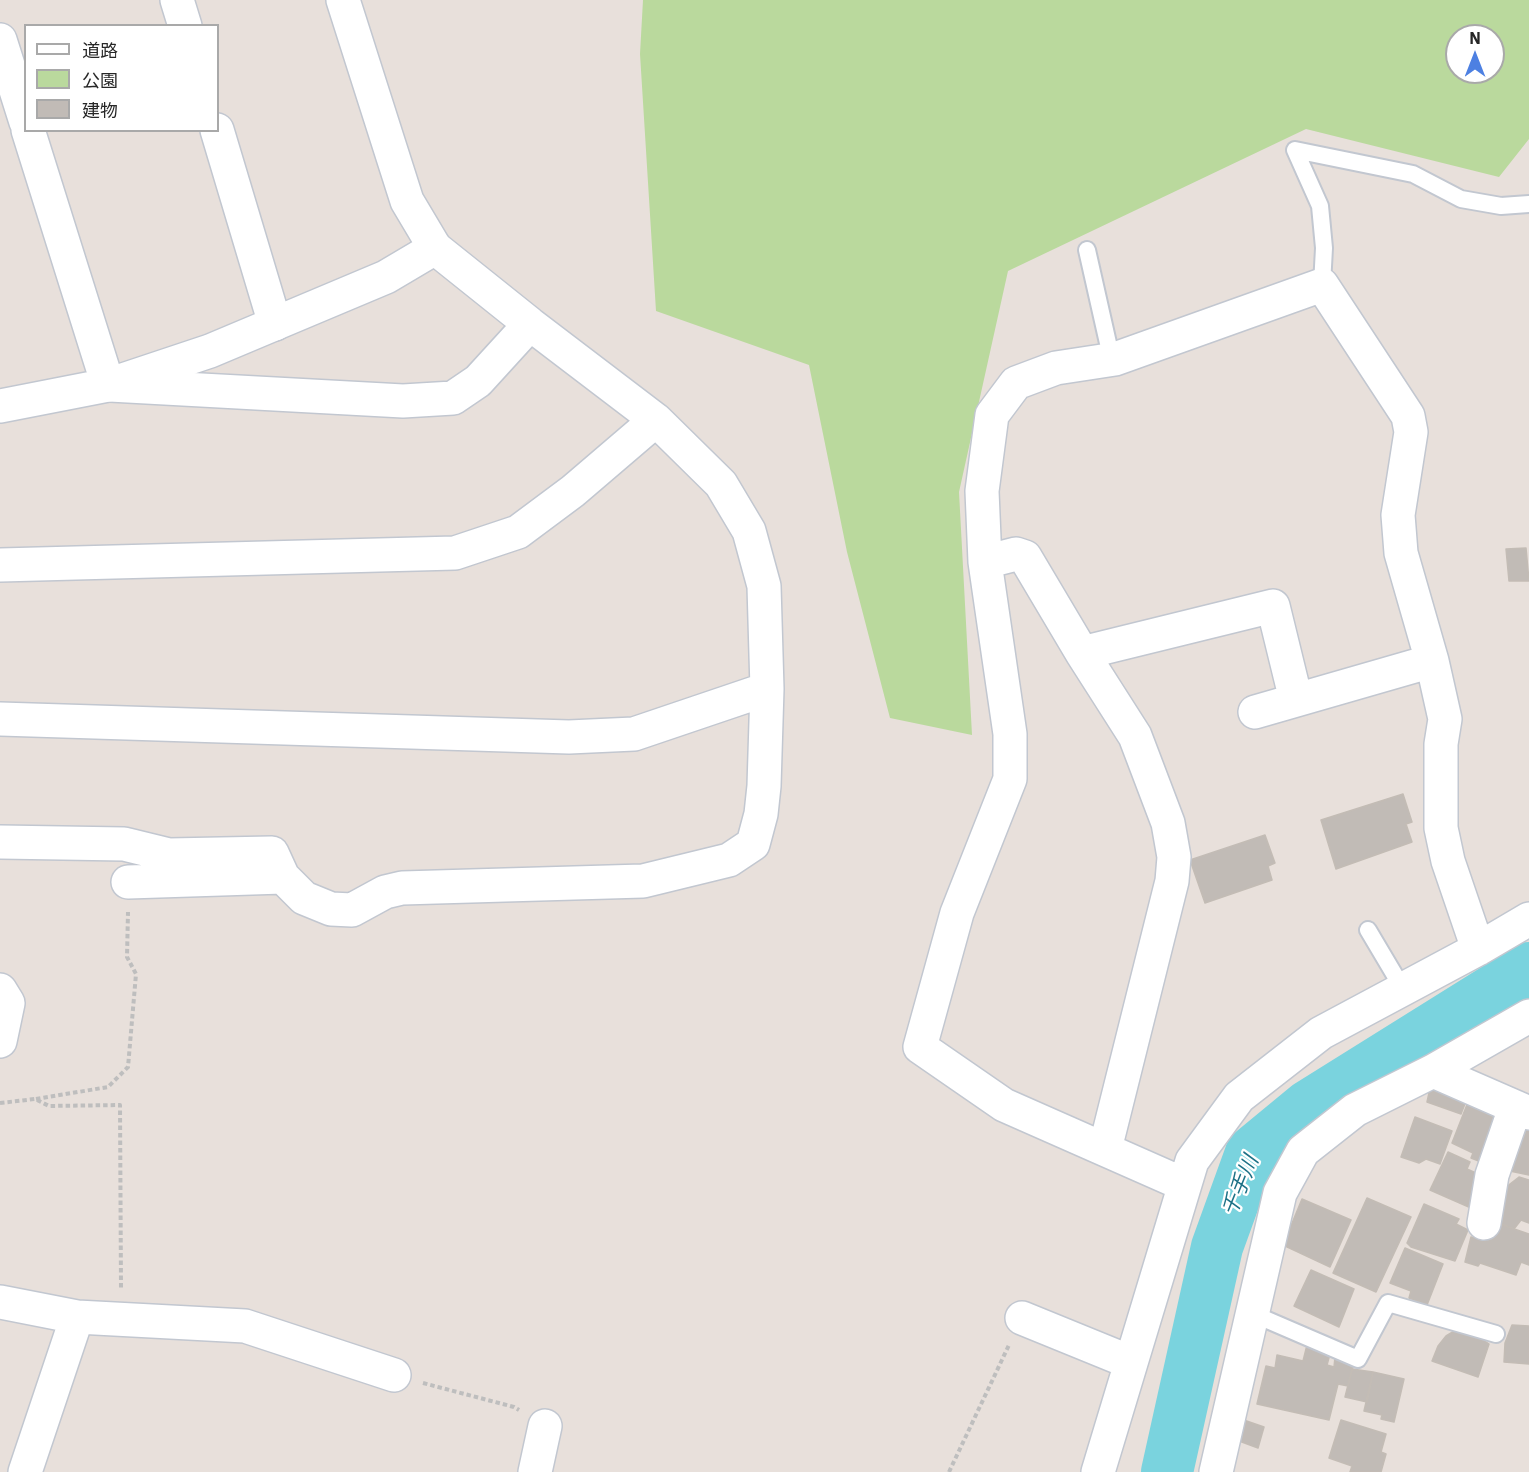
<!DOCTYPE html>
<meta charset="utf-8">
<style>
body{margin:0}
#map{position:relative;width:1529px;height:1472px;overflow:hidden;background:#e8e0db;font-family:"IBM Plex Sans","Noto Sans JP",sans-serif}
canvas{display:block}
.legend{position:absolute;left:24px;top:24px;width:195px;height:108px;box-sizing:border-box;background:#fff;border:2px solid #a9a9a9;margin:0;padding:8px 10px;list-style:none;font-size:18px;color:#272727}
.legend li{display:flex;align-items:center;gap:12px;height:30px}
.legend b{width:30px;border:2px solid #a9a9a9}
.north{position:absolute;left:1445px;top:24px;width:60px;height:60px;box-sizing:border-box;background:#fff;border:2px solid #a9a9a9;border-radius:50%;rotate:0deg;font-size:16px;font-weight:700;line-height:24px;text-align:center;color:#272727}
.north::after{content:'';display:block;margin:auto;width:21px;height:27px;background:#4d80e2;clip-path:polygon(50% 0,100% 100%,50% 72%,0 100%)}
</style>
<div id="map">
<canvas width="1529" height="1472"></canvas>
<ul class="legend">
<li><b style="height:8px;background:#fff"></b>道路</li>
<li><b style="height:16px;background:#bad99d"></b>公園</li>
<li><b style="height:16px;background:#c1bbb6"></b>建物</li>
</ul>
<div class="north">N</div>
</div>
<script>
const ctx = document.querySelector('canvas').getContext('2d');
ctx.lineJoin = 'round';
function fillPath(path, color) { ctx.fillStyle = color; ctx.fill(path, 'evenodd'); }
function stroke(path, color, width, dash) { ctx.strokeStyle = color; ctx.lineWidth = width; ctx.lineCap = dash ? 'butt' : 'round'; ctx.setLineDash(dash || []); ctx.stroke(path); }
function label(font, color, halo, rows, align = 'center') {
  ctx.font = font + ' "IBM Plex Sans","Noto Sans JP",sans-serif'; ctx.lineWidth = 4.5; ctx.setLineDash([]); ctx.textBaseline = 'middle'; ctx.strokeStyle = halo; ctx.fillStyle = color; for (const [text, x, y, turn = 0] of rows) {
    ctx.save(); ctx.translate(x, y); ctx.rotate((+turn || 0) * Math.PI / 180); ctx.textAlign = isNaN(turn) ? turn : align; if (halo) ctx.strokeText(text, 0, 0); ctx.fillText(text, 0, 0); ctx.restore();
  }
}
fillPath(new Path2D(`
 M643 0H1529V139L1499 177 1306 129 1008 271 959 492 972 735 890 718 847 552 809 365 656 311 640 54ZM1457 36H1493V72H1457Z`), '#bad99d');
stroke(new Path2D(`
 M1167 1472 1217 1247 1251 1153 1308 1106 1529 968`), '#7ad3de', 52);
const building = new Path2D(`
 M1526 548 1529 581H1509L1506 549Z
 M1403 794 1412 822 1406 824 1412 842 1336 869 1321 820Z
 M1265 835 1275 863 1268 866 1272 880 1205 903 1190 860Z
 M1431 1084 1468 1096 1461 1114 1427 1102Z
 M1468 1102 1502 1116 1489 1165 1471 1158 1473 1153 1452 1143Z
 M1415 1117 1452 1131 1440 1164 1426 1159 1419 1163 1401 1157Z
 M1529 1122V1175L1505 1170 1510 1156Z
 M1448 1152 1470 1162 1467 1169 1476 1173 1473 1180 1483 1184 1471 1208 1430 1190Z
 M1519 1177 1529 1180V1223L1521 1220 1514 1229 1492 1220 1501 1191Z
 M1367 1198 1411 1217 1376 1292 1333 1273Z
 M1302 1199 1351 1220 1330 1267 1283 1245Z
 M1424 1204 1459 1219 1456 1224 1468 1230 1455 1261 1411 1247 1407 1243Z
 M1494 1222 1529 1234V1265L1521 1262 1516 1275 1480 1263 1478 1266 1465 1262 1471 1237 1486 1241Z
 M1405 1248 1443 1264 1427 1305 1409 1298 1411 1291 1390 1283Z
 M1311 1270 1354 1289 1339 1327 1294 1306Z
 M1512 1325 1529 1326V1364L1504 1362 1505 1343Z
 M1456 1330 1479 1337 1489 1344 1478 1377 1432 1361 1438 1346 1446 1336Z
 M1307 1345 1330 1354 1327 1365 1334 1367 1335 1357 1354 1363 1348 1386 1338 1384 1329 1420 1257 1404 1266 1366 1275 1368 1277 1355 1303 1361Z
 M1352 1369 1373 1372 1367 1402 1345 1397Z
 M1373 1372 1404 1379 1394 1422 1381 1419 1382 1415 1364 1411Z
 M1235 1417 1264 1427 1258 1448 1231 1438Z
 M1341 1420 1386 1434 1381 1452 1386 1454 1381 1472H1350L1352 1466 1329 1458Z`);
fillPath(building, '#c1bbb6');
stroke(building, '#c3bcb5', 1.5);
const lane = new Path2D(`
 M1087 250 1110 352 1115 359
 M1322 285 1324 248 1320 206 1295 150 1413 174 1461 199 1501 206 1529 204
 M1368 930 1403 989
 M1251 1313 1358 1359 1388 1303 1496 1334`);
const street = new Path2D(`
 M177 0 185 26
 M217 130 275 324
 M110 385 403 401 453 398 478 381 530 324
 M985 562 1016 554 1025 557 1082 653
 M0 565 455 553 518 532 573 491 656 420
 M1255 712 1432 661
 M0 719 569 737 634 734 767 689
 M0 842 124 844 169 855 272 853 283 877 304 898 331 909 352 910 385 892 402 888 643 881 729 860 753 844 761 814 764 786 767 689 764 586 749 531 721 484 656 420 530 324 435 248
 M128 882 283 877
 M1433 1071 1529 1113
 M1105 1149 1172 881 1174 857 1168 823 1135 736 1082 653 1273 606 1296 700
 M1183 1184 1004 1105 920 1047 957 913 1010 779V734L985 562 982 491 992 415 1016 383 1056 368 1115 359 1322 285 1408 416 1411 432 1398 515 1401 553 1432 661 1445 719 1441 744V828L1448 861 1478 949
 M1484 1223 1492 1175 1515 1108
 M0 1302 77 1317
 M1022 1318 1130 1362
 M25 1472 77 1317 245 1326 394 1375
 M535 1472 545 1426
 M1098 1472 1192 1161 1239 1097 1321 1033 1478 949 1529 919
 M1216 1472 1280 1193 1303 1151 1355 1110 1433 1071 1529 1016`);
const secondary = new Path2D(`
 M0 40 26 122
 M28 130 108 385
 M0 406 108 385 210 351 386 277 435 248 407 201 343 0
 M0 990 8 1003 0 1041`);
stroke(lane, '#c2c7d0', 20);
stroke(street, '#c2c7d0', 36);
stroke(secondary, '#c2c7d0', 36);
stroke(new Path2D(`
 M36 1099 108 1087 128 1067 136 974 127 957 128 912
 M0 1103 35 1099 49 1106 120 1105 121 1288
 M423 1383 514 1407 519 1410
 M949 1472 1009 1345`), '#bebebe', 4, [4.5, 3]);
stroke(lane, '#fff', 16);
stroke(street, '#fff', 33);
stroke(secondary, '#fff', 33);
label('italic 21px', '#1d7186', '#fff', [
 ["千手川",1241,1186,-68]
]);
</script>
